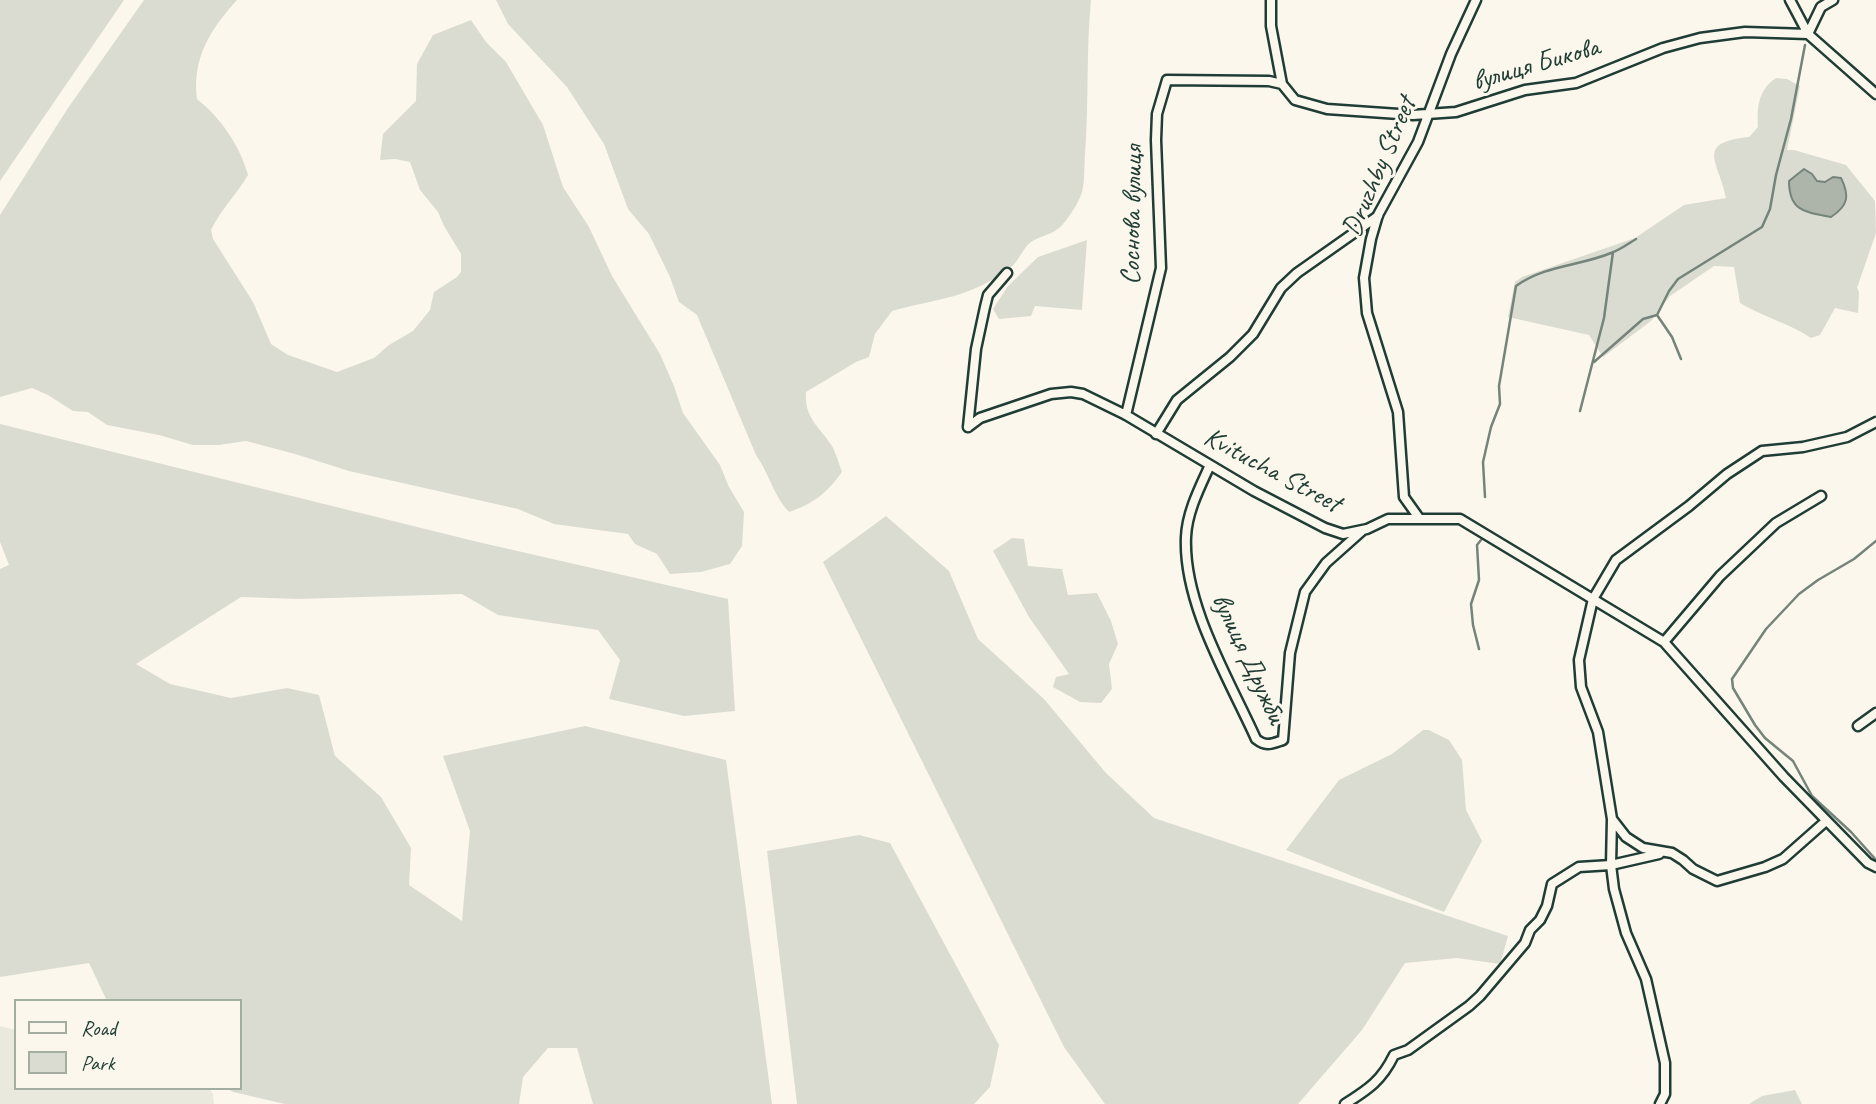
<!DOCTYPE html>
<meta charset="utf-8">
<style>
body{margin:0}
#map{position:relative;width:1876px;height:1104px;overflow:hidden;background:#fbf7ec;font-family:Caveat,sans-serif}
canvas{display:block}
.legend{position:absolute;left:14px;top:999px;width:228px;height:91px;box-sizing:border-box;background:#fbf7ec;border:2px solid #a3ada2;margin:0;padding:9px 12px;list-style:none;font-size:21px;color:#1f3d34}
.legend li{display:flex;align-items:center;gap:14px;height:35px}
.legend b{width:35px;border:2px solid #a3ada2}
</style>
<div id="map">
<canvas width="1876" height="1104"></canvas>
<ul class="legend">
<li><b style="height:9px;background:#fbf7ec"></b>Road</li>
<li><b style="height:19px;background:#dbdcd1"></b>Park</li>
</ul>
</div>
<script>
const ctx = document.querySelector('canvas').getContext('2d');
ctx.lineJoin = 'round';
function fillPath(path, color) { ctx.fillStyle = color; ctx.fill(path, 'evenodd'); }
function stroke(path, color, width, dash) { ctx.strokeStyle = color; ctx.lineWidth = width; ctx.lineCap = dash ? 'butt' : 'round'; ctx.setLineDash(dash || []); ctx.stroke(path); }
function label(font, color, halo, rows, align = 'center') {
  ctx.font = font + ' Caveat,sans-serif'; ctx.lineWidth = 6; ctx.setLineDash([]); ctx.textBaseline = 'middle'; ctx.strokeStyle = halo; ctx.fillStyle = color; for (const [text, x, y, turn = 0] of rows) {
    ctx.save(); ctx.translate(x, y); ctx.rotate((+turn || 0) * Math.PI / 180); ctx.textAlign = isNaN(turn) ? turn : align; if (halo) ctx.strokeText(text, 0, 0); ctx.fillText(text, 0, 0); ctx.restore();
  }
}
fillPath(new Path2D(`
 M0 1026 16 1030V1088H209L213 1094 214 1104H0Z`), '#eae9de');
fillPath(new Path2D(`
 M0 0H124L0 181Z
 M144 0H237C210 30 192 58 197 99 221 118 240 146 248 175 237 194 221 209 211 230L213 239 253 302 271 344 288 355 337 372 374 358 389 345 413 331 430 310 434 292 457 277 461 272V254L444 226 438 212 420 190 410 162 395 159 380 160 383 134 416 101 417 64 433 35 471 20 486 42 506 62 543 125 563 187 589 227 612 276 660 354 674 386 683 413 720 465 729 487 744 512 742 546 730 564 701 572 670 574 657 554 635 544 628 534 554 524 518 509 349 471 295 454 246 441 219 445H193L159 435 107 425 88 412 73 411 48 395 32 388 0 397V215L68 108Z
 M496 0H1091C1086 51 1089 103 1085 155 1084 167 1085 181 1082 192 1079 202 1070 216 1063 224 1054 235 1041 235 1031 242 1022 249 1019 261 1011 267 970 299 938 298 892 311L875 334 869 357 856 362 806 392C804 418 819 426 832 446 836 453 839 464 842 472 827 493 813 504 789 512 774 497 769 473 756 455L697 315 679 302 670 277 649 234 628 209 604 144 567 87 508 24Z
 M1776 78 1787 79 1800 86 1787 150H1794L1846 165 1875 201 1876 233 1857 288 1859 292 1858 313 1835 308 1820 335 1811 338C1789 323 1763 317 1740 303L1734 267 1714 266 1670 296 1651 321 1603 357 1589 335 1508 317 1515 282 1522 277 1635 238 1684 205 1726 198C1719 161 1694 143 1749 137L1758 127C1757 107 1758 90 1776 78Z
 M1087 240 1082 310 1035 306 1031 316 999 319 993 309 1008 286 1038 257Z
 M0 424 478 542 728 599 735 711 684 716 609 699 620 660 598 630 498 615 462 594 298 599 241 597 136 664 170 684 231 698 287 688 319 695 335 756 381 797 411 848 409 885 462 921 470 831 443 756 585 726 726 760 772 1104H593L577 1048H548L523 1077 519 1104H285L233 1092 227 1088H240V1001H107L89 963 0 977V569L9 565 0 542Z
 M886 516 949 571 978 639 1044 699 1106 773 1154 818 1508 936 1500 964 1457 958 1405 963 1362 1030 1298 1104H1105L1064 1047 823 562Z
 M1012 538 1024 539 1028 566 1062 569 1068 595 1097 593 1111 621 1118 644 1109 664 1112 689 1101 703 1080 702 1053 687 1056 677 1069 674 1029 617 993 551Z
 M1423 730H1429L1449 740 1462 760 1466 810 1482 841 1444 912 1286 850 1339 780 1392 754Z
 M859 835 890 843 999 1045 990 1087 974 1104H797L767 851Z
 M1795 1090 1802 1104H1749L1762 1096Z`), '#dbdcd1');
const water = new Path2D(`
 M1804 169 1812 174 1817 181 1825 182 1833 177 1841 178C1850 196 1848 206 1831 217 1806 212 1789 212 1789 181Z`);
fillPath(water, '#adb4aa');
stroke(water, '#74847b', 2);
stroke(new Path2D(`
 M1681 359 1672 337 1657 315 1669 291 1678 279 1762 227 1770 209 1776 175 1791 119 1805 45
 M1594 362 1643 319 1657 315
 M1580 411 1604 318 1613 252
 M1485 497 1483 462 1491 427 1500 404 1499 386 1516 286C1545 265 1580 266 1611 253 1620 250 1628 244 1636 239
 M1876 541 1854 559 1818 580 1799 594 1766 629 1732 679 1733 688 1755 725 1765 738 1793 761 1812 796 1851 832 1876 860
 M1479 649 1473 625 1471 604 1479 580 1477 545 1481 540`), '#74847b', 2.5);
const minor = new Path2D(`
 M1271 0V26L1282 84
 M1790 0 1808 34 1876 94
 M1808 34 1821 7 1833 0
 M1126 415 1161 268 1156 140 1157 114 1167 80 1269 81 1282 84 1295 100 1327 109 1413 115 1456 112 1525 90 1576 83 1663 48 1700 38 1745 32 1808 34
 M968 427 980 418 1051 394 1071 392 1083 394 1126 415 1254 491 1325 528 1343 534 1367 529 1388 519H1460L1664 642 1784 777 1868 863 1876 867
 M968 427 976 349 985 307 988 295 1007 273
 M1156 434 1177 400 1230 357 1253 334 1281 288 1297 273 1378 216
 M1210 465C1200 487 1187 512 1186 537 1183 604 1229 679 1256 739 1266 747 1271 744 1283 740L1290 653 1305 592 1326 563 1363 530
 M1419 518 1404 497 1398 412 1367 313 1364 278 1371 239 1378 215 1418 142 1451 54 1476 0
 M1664 642 1720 576 1776 523 1821 496
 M1858 726 1876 713
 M1612 819 1611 865 1614 889 1626 933 1646 979 1665 1063V1094L1660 1104
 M1826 821 1783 859 1765 867 1717 881 1693 869 1683 860 1672 853 1643 848 1626 837 1612 819 1598 732 1581 687 1579 660 1593 599 1616 560 1689 506 1727 474 1762 451 1803 447 1847 437 1876 422
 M1345 1104C1369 1089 1382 1080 1394 1055L1408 1050 1469 1006 1480 996 1525 943 1530 930 1540 920 1547 906 1552 884 1579 867 1611 865 1659 854`);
stroke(minor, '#1f3d34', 13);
stroke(minor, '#fbf7ec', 8);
label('28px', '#1f3d34', '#fbf7ec', [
 ["вулиця Бикова",1536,65,-16],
 ["Druzhby Street",1380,167,-67],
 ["Соснова вулиця",1133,215,-89],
 ["Kvitucha Street",1272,471,28],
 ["вулиця Дружби",1248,659,65]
]);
</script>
